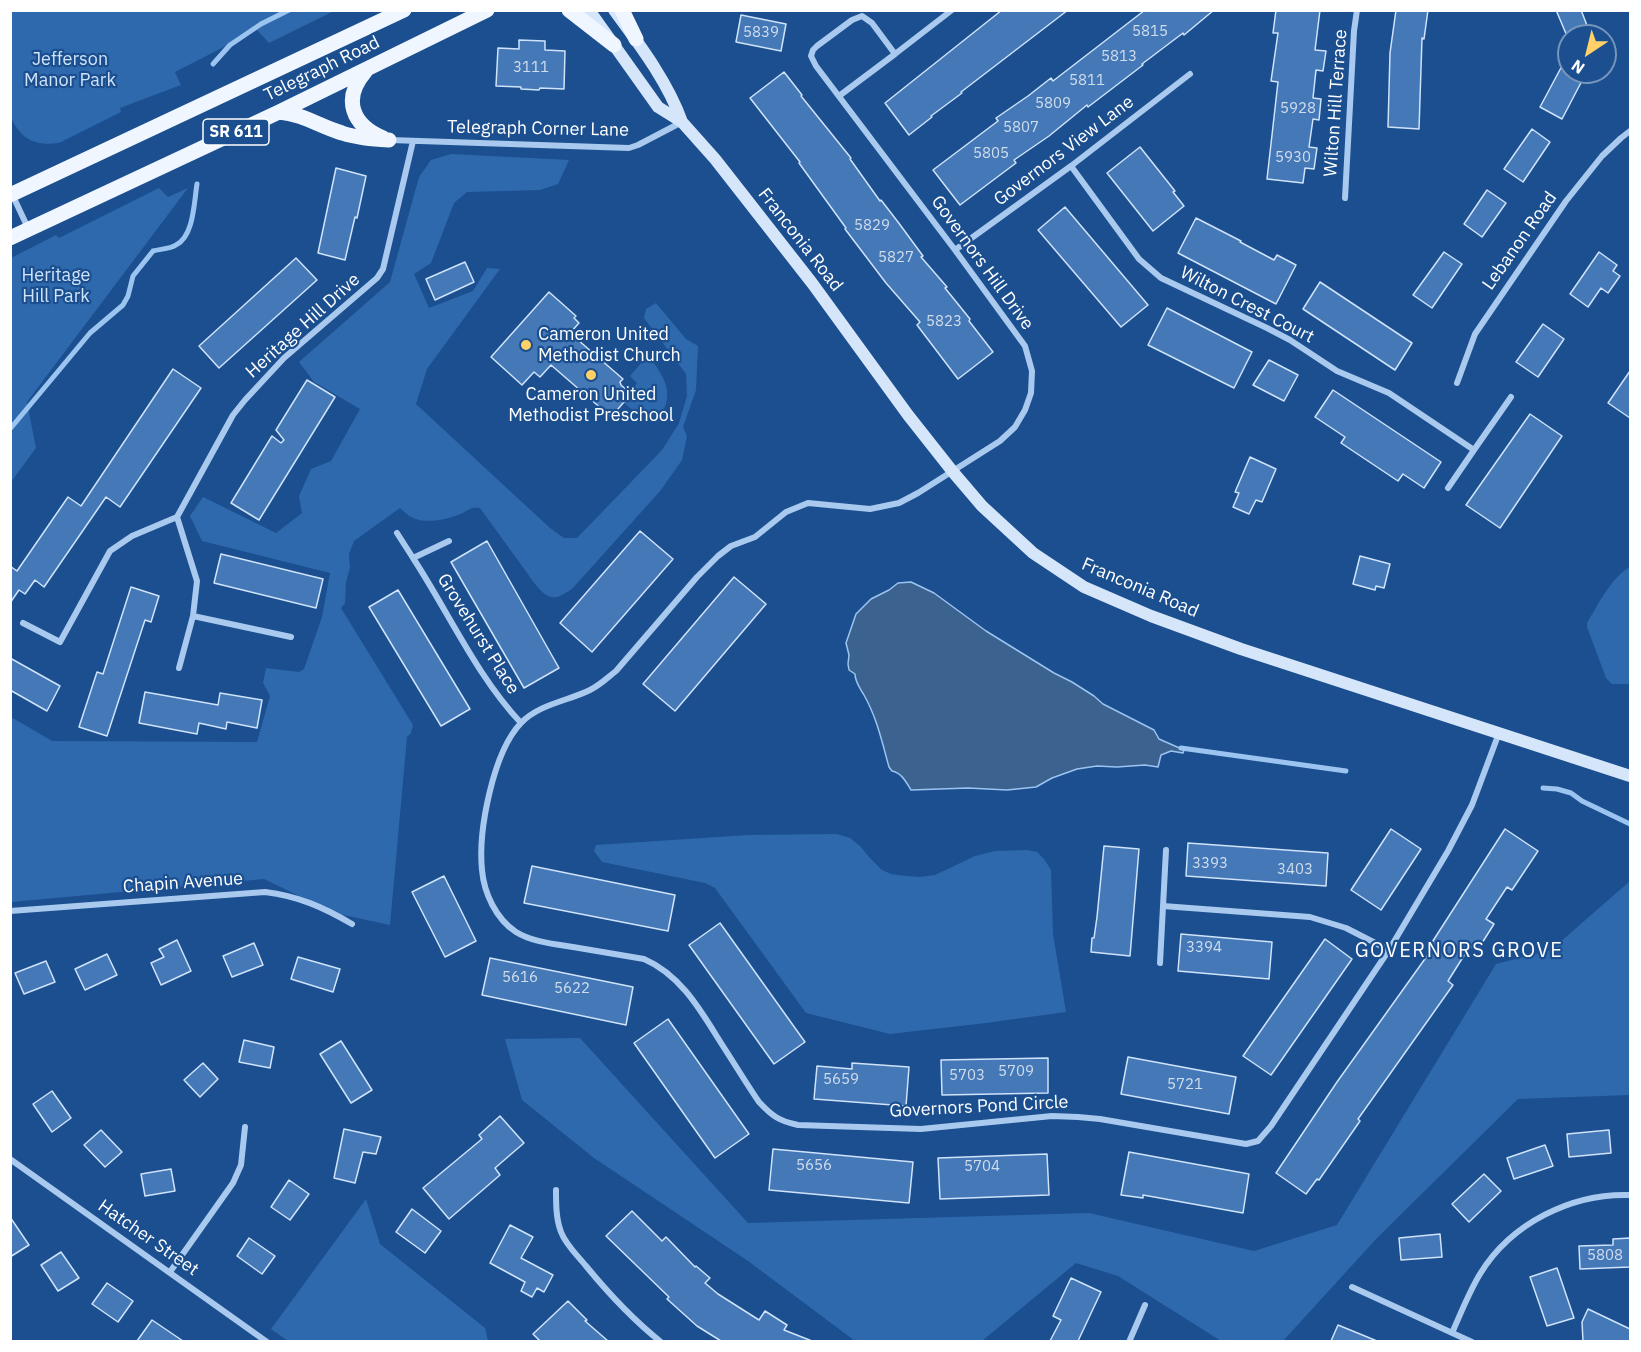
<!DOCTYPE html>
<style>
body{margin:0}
#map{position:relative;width:1641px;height:1352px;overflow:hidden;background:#1b4f8f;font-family:"IBM Plex Sans",sans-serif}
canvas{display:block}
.frame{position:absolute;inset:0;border:12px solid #fff;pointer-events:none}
.north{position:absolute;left:1557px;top:24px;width:60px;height:60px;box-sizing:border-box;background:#1b4f8f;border:2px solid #7695bc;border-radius:50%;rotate:215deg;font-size:16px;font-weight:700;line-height:24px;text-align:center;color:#fff}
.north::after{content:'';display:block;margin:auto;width:21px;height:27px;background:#ffd166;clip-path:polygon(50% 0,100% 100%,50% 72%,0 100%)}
</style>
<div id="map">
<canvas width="1641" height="1352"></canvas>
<div class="frame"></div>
<div class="north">N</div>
</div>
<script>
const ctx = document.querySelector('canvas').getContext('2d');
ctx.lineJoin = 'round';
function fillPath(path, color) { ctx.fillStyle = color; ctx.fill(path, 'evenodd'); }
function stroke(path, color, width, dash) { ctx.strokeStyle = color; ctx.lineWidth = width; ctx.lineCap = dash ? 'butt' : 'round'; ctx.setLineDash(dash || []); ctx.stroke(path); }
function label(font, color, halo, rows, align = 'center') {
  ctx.font = font + ' "IBM Plex Sans",sans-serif'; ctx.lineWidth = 4.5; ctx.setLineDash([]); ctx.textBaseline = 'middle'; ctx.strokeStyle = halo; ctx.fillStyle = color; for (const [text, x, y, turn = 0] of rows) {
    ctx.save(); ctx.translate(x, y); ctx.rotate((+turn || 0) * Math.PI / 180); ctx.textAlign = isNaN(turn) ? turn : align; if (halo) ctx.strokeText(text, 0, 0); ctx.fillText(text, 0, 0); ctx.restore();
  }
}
fillPath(new Path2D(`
 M11 10H334V11L269 43 257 30 175 72 181 85 120 108 121 112 59 143C35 146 22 140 11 118Z
 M451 154 569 160 558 184 540 190 467 192 454 203 431 263 414 274 429 308 473 291 487 268 500 269 427 369 416 404 550 528 564 538H577L662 450 679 423 687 396 686 374 644 318 646 309 656 303 686 339 698 346 696 390 683 427 687 436 682 460 661 490 573 588C555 601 549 601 535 584L480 508C472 507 470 509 463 513 448 519 426 525 411 517 407 515 404 511 400 508L354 541 349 554 350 568 346 582 345 603 341 608 413 725 411 733 407 737 390 925 334 913 264 879 11 902V717L52 741 257 742 270 696 263 683 266 668 299 672 304 669 322 617 330 573 202 541 190 516 203 497 276 533 302 513 299 496 311 469 331 461 360 409 314 382 299 362 390 282 419 177 431 160Z
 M159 188 168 197 188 188 27 402 36 448 11 482V258L56 235 59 238Z
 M648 355C662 374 675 390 662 413L658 411 648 423 623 402 637 383 630 376Z
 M1630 567V684H1612L1606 678 1587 627V623C1598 605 1612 576 1630 567Z
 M837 834 850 838 860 846 870 858 882 870 891 874 906 876 920 877 935 875 975 856 995 851 1027 850 1037 852 1044 859 1051 870 1053 934 1066 1012 986 1023 890 1034 806 1013 715 888 705 883 602 862 594 851 596 845 748 835Z
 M1630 881V1095L1518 1099 1377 1238 1283 1341H1221L1118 1276 1076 1263 982 1341H855L748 1261 594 1158 522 1100 505 1039 580 1038 748 1223 1089 1213 1254 1251 1337 1225 1496 964 1551 950Z
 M366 1199 380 1244 485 1328 488 1341H288L271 1329Z`), '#2e69ad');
const water = new Path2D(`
 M911 582 934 593 986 631 1054 673 1072 682 1094 696 1103 704 1154 730 1159 739 1184 750 1183 753 1171 751 1161 755 1158 767 1145 765 1117 767 1097 766 1077 769 1052 778 1036 787 1007 790 968 788 911 790C906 782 902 773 892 771L889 767C882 742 877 718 864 695 860 688 855 682 855 674L849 670 848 664 849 655 846 643 856 614 871 599 889 590 898 583Z`);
fillPath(water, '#3c6290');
stroke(water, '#9cc4f0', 1.5);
stroke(new Path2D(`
 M213 64 230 45 261 24 289 10
 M10 429 90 333 123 305 128 296 133 276 153 251C160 249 170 249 176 245 194 236 194 202 197 184
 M1181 748 1346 771
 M1543 788 1557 789 1571 793 1582 801 1630 824`), '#9cc4f0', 5);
const building = new Path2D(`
 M1002 10H1068L961 92 962 93 931 116 932 117 909 135 885 103Z
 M1145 10H1214L1184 35 1183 33 1142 64 1143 65 1088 107 1087 105 1049 136 1014 160 1016 163 960 205 933 170 998 121 996 118 1028 96 1051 78 1053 81Z
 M1276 10H1320L1315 50 1326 51 1323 71 1316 70 1313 98 1321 99 1319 120 1313 119 1309 147 1317 148 1314 169 1305 168 1303 183 1267 179 1278 82 1271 81 1278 33H1273Z
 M1396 10H1428L1424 39 1422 38 1419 129 1388 127 1390 53Z
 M1556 10H1581L1588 28 1567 36Z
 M741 15 786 24 781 51 736 42Z
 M519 40 545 41V50L565 51 564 89 540 88 539 90 521 89V87L496 86 498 48 519 49Z
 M1563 64 1569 67V72H1578L1585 75 1562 119 1540 107Z
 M784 72 802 95 801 96 851 158 850 159 880 201 881 200 898 222 923 256 921 257 947 287 945 288 970 319 969 321 993 352 958 379 917 325 920 322 886 283 845 229 846 228 799 163 800 162 750 98Z
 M1532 129 1550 142 1523 182 1504 169Z
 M1140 147 1175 191 1173 192 1184 206 1153 231 1107 173Z
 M336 168 366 176 357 218 355 217 345 260 318 253Z
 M1487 190 1506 203 1482 237 1464 224Z
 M1065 207 1148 305 1121 327 1038 230Z
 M1196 218 1241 241 1240 242 1274 260 1277 255 1296 265 1276 304 1178 253Z
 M1444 252 1462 264 1432 308 1413 295Z
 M1599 252 1617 265 1613 271 1620 276 1608 293 1601 288 1588 307 1570 294Z
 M296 258 317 280 219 368 199 346Z
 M465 262 474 282 435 300 426 279Z
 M1320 282 1412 343 1395 370 1303 309Z
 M549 292 576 316 574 318 579 323 570 333 623 379 620 382 621 385 631 394 611 417 551 365 540 377 534 372 522 385 491 357Z
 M1167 308 1252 352 1234 388 1148 345Z
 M1543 324 1564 339 1538 377 1516 362Z
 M1269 360 1298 375 1284 401 1253 385Z
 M173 369 201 388 120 507 106 497 44 587 35 580 25 594 19 590 10 603V566L17 571 68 497 81 506Z
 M1630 371V418L1608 403Z
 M307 380 335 397 259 520 231 503 272 436 281 443 284 440 276 430Z
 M1333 390 1441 462 1424 488 1403 474 1398 481 1341 443 1345 437 1315 417Z
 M1530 414 1562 436 1500 528 1466 505Z
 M1250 457 1276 469 1262 502 1256 500 1249 514 1233 507 1239 493 1235 492Z
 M640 531 673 559 592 652 560 623Z
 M487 541 559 668 524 688 451 562Z
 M221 554 323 579 316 608 214 583Z
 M1360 556 1390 564 1384 588 1376 586 1375 590 1353 584Z
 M734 577 766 604 675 711 643 684Z
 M131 587 159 596 151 622 145 620 107 736 79 727 97 672 103 674Z
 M398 590 470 709 441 726 369 607Z
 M10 658 60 686 47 711 10 690Z
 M145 692 218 705 220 693 262 700 257 728 227 722 226 729 199 723 197 734 139 723Z
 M1391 829 1421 849 1381 910 1351 890Z
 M1505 829 1538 851 1512 890 1507 887 1486 919 1494 924 1477 951 1470 946 1448 981 1453 985 1358 1119 1360 1121 1319 1180 1317 1179 1306 1194 1276 1173 1337 1082 1432 949 1429 947Z
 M1188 843 1328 853 1326 886 1186 876Z
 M1104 846 1139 849 1130 956 1091 952 1092 938H1094L1097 917Z
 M532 866 675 895 668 931 524 903Z
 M444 876 476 941 445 957 412 892Z
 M720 923 805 1042 774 1064 689 945Z
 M1181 934 1272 942 1269 979 1178 971Z
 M1325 939 1352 959 1271 1075 1243 1056Z
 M177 940 191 971 161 985 151 963 164 957 159 949Z
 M254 943 263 965 232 977 223 956Z
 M107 954 117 975 85 990 75 969Z
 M298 957 340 969 333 992 291 979Z
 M490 958 633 987 626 1025 482 995Z
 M46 961 55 982 24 994 15 973Z
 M668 1019 749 1134 715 1158 634 1043Z
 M244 1040 274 1047 270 1068 239 1062Z
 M341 1041 372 1090 351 1103 320 1054Z
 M1128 1057 1236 1077 1229 1114 1121 1094Z
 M1048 1058V1093L942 1095 941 1060Z
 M203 1063 218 1079 200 1097 184 1080Z
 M852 1063 909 1067 906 1106 814 1099 817 1066 852 1069Z
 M52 1091 71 1118 52 1132 33 1104Z
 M500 1116 524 1143 495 1168 500 1175 449 1219 423 1188 482 1139 479 1135Z
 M344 1129 381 1137 376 1154 363 1152 355 1183 334 1178Z
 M101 1130 122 1152 105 1167 84 1145Z
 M1609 1130 1611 1153 1569 1157 1567 1134Z
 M1545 1145 1553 1166 1514 1179 1507 1158Z
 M773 1149 913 1162 909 1203 769 1190Z
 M1129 1152 1249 1174 1243 1213 1143 1195V1198L1121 1195Z
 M1047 1154 1049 1195 940 1199 938 1158Z
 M171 1169 175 1191 145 1196 141 1174Z
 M1484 1174 1501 1191 1469 1222 1452 1204Z
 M289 1180 309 1194 290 1220 271 1207Z
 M412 1209 441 1231 425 1253 396 1232Z
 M632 1211 662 1241 666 1237 695 1267 696 1266 710 1278 705 1283 718 1294 759 1320 765 1311 787 1325 784 1330 812 1341H721L697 1326 667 1299 669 1297 606 1236Z
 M10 1217 29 1245 10 1257Z
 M510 1225 533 1237 521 1258 553 1275 544 1292 537 1288 532 1297 521 1291 525 1282 490 1263Z
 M1440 1234 1442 1257 1401 1260 1399 1238Z
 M249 1238 275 1256 262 1274 237 1256Z
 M1630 1238V1267L1580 1269 1579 1246 1613 1245V1239Z
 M61 1252 79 1278 58 1291 41 1265Z
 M1557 1268 1574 1318 1547 1326 1530 1277Z
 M1071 1278 1101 1292 1078 1341H1050L1061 1320 1053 1316Z
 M107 1283 133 1301 118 1322 92 1304Z
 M568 1301 587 1320 585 1321 608 1341H540L533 1334Z
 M1588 1309 1630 1329V1341H1583L1582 1322Z
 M152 1320 183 1341H137Z
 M1338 1325 1377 1341H1331Z`);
fillPath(building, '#4478b7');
stroke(building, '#cfe3fa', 1.5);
stroke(new Path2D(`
 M952 10 895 54 872 23 862 16 852 20 817 46 813 50 811 56 816 66 955 250 1025 346 1032 371 1031 393 1025 410 1015 427 1000 441 918 493 899 503 870 509 808 503 786 512 755 537 731 546 718 556 697 577 616 671C607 678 600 685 590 690 568 701 539 704 521 723 493 752 478 831 482 870 484 893 496 919 516 932 532 942 554 944 573 947 597 951 620 955 644 959 681 975 701 1011 721 1043 734 1063 746 1083 759 1102 772 1116 779 1121 798 1125L921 1129 1052 1116 1078 1117 1100 1119 1246 1144 1258 1141 1271 1126 1389 950 1448 851 1472 805 1499 733
 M839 96 895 54
 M390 140 629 148 638 145 682 122
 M1071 166 1139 259 1161 278 1267 328 1290 340 1337 371 1389 393 1474 450 1448 488
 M12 194 28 228
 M1345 198 1354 31 1357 10
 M955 250 1071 166 1190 74
 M1457 383 1475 334 1566 201 1602 156 1621 138 1630 131
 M1474 450 1511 397
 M177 517 233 415 245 400 284 358 377 278 383 269 413 141
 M177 517 197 581 193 616 179 668
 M397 533 413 558
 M449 541 413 558C449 613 476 675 521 723
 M193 616 291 637
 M23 623 60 642 110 551 132 536 177 517
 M1163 906 1310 917 1346 928 1389 950
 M10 911 265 892C298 896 323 907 352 924
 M1160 963 1166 850
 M10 1159 267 1342
 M556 1190C556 1204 556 1219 561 1232 566 1245 577 1255 586 1266 609 1294 632 1319 661 1342
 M170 1272 233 1183 241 1165 245 1127
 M1352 1287 1472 1342
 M1452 1333C1461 1313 1469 1292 1480 1274 1511 1223 1572 1193 1630 1195
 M1129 1342 1145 1305`), '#a9c9ee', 6);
stroke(new Path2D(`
 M589 10 658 107 682 122 715 159 812 283 908 415 953 472 982 506 1033 553 1084 587 1151 616 1241 649 1630 776
 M614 10C639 44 668 82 682 122`), '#d6e6fa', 12);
stroke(new Path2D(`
 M569 10 614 45
 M622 10 636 39
 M365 72C342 99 352 125 383 138
 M279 112C303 114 319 126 342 133 357 138 373 139 389 140
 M10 195 404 10
 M10 238 279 112 487 10`), '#f0f6ff', 15);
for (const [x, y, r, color] of [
 [526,345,6,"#ffd166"],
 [591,375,6,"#ffd166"]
]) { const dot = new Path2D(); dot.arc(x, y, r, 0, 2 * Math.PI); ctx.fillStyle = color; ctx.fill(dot); stroke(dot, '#1b4f8f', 2); }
label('15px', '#d0dded', null, [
 ["5815",1150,32],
 ["5839",761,33],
 ["5813",1119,57],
 ["3111",531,68],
 ["5811",1087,81],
 ["5809",1053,104],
 ["5928",1298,109],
 ["5807",1021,128],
 ["5805",991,154],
 ["5930",1293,158],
 ["5829",872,226],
 ["5827",896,258],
 ["5823",944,322],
 ["3393",1210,864],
 ["3403",1295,870],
 ["3394",1204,948],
 ["5616",520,978],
 ["5622",572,989],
 ["5709",1016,1072],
 ["5703",967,1076],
 ["5659",841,1080],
 ["5721",1185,1085],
 ["5656",814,1166],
 ["5704",982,1167],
 ["5808",1605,1256]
]);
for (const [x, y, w] of [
 [236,132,66]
]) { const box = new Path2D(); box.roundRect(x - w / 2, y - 13, w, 26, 4.5); ctx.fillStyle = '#1b4f8f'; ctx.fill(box); stroke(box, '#fff', 1.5); }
label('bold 16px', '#fff', null, [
 ["SR 611",236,132]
]);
label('18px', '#cfe3fa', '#1b4f8f', [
 ["Jefferson",70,60],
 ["Manor Park",70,81],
 ["Heritage",56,276],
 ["Hill Park",56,297]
]);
label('18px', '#fff', '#1b4f8f', [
 ["Telegraph Road",322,69,-26],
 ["Wilton Hill Terrace",1336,103,-86],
 ["Telegraph Corner Lane",538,129,1],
 ["Governors View Lane",1064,151,-37],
 ["Franconia Road",800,240,52],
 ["Lebanon Road",1520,241,-55],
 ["Governors Hill Drive",982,263,54],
 ["Wilton Crest Court",1247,305,27],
 ["Heritage Hill Drive",303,326,-42],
 ["Franconia Road",1140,588,23],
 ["Grovehurst Place",478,634,58],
 ["Chapin Avenue",183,883,-4],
 ["Governors Pond Circle",979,1107,-3],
 ["Hatcher Street",148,1238,35]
]);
label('18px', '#fff', '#1b4f8f', [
 ["Cameron United",538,335],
 ["Methodist Church",538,356],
 ["Cameron United",591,395,"center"],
 ["Methodist Preschool",591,416,"center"]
], 'left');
ctx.letterSpacing = '1.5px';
label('20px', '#fff', '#1b4f8f', [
 ["GOVERNORS GROVE",1459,951]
]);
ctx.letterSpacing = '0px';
</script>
